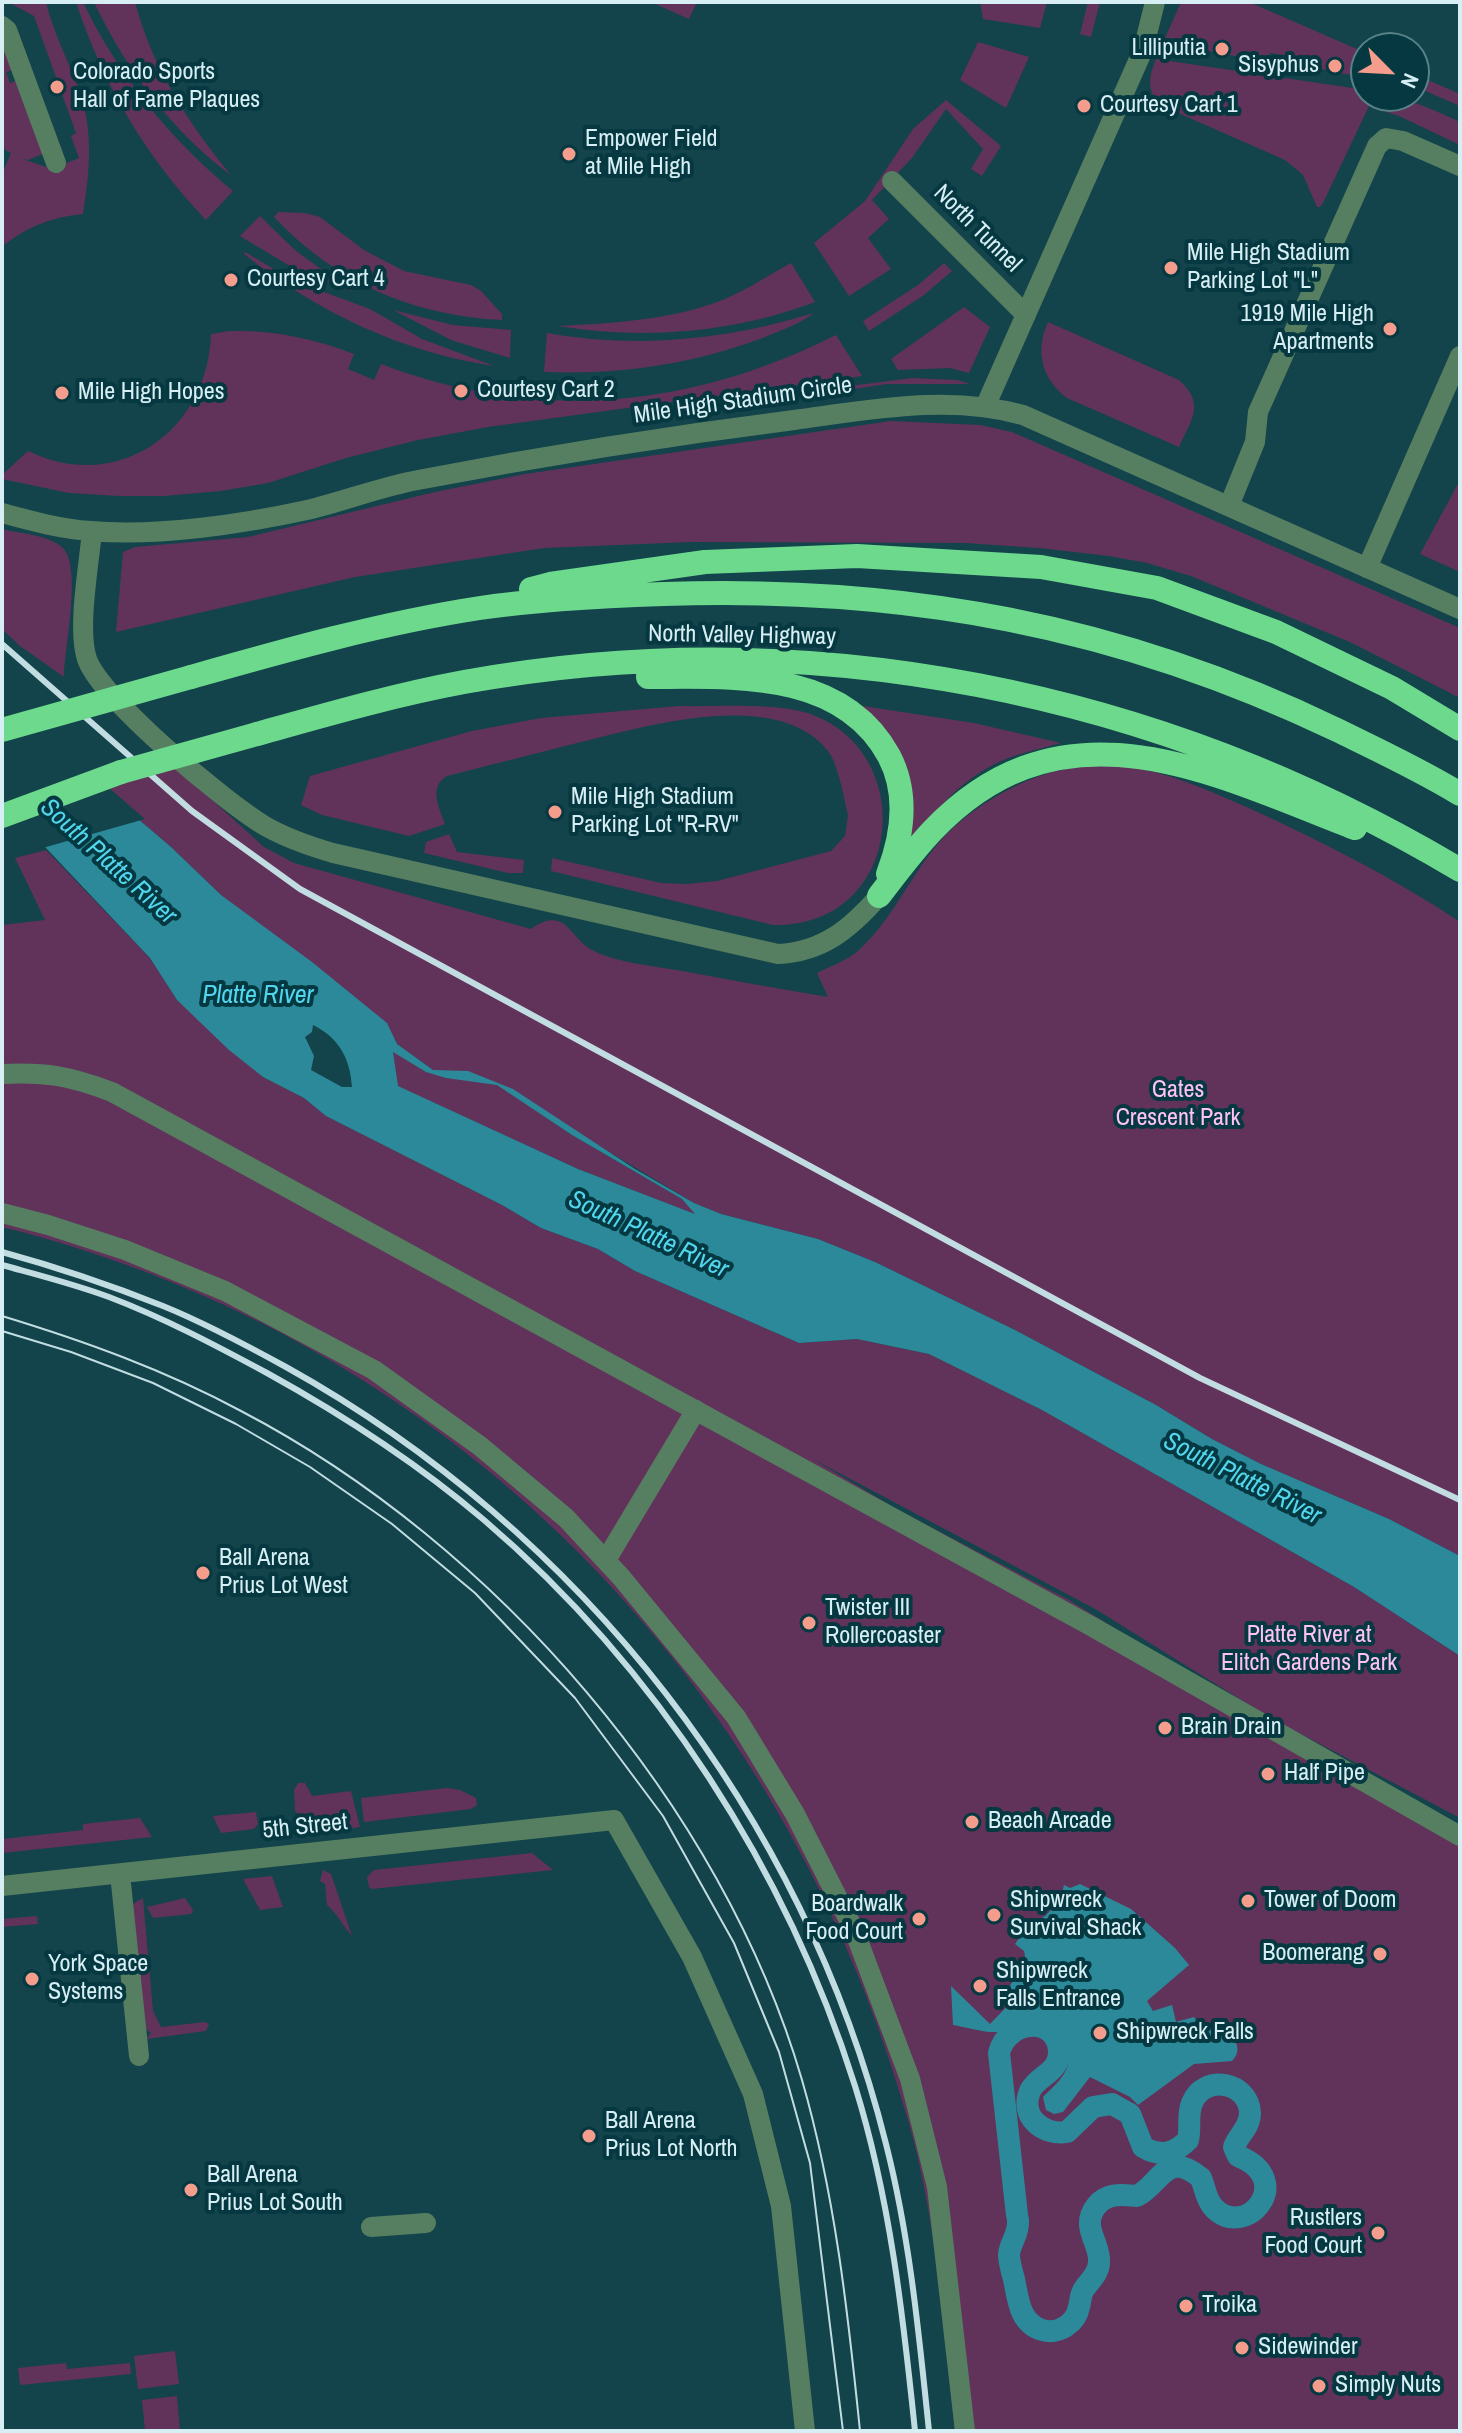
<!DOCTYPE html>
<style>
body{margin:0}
#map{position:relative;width:1462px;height:2433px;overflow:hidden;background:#13434b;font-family:"Archivo Narrow",sans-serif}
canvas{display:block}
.frame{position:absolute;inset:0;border:4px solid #d7eff4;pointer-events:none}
.north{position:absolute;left:1350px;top:32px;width:80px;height:80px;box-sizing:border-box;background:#053840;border:2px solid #598188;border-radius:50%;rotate:114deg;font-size:22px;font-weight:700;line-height:32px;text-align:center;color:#d7eff4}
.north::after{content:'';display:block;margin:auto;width:28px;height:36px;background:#f49d8c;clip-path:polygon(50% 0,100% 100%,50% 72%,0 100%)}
</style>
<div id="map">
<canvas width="1462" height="2433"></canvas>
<div class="frame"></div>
<div class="north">N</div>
</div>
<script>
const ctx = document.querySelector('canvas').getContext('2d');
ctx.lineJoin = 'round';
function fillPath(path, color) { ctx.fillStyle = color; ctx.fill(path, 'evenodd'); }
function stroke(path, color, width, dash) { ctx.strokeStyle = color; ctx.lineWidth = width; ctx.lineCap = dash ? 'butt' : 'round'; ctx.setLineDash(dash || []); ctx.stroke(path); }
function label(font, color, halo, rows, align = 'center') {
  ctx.font = font + ' "Archivo Narrow",sans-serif'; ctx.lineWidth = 8; ctx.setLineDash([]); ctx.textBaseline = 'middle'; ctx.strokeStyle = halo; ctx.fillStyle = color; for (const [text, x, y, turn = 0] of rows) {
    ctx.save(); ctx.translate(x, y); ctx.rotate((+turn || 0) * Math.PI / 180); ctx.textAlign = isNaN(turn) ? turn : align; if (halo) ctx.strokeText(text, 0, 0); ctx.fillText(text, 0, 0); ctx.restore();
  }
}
fillPath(new Path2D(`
 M8 2H46C54 37 73 68 83 102 93 140 89 176 83 214 52 217 26 227 2 247V174L11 153 5 150 2 141 3 44 12 70 6 72 10 83 16 81 36 137 45 153 28 160 20 158 52 169 79 158 71 136 76 133 34 16Z
 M76 2H83C119 77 170 139 233 191L206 220C146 157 103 85 76 2Z
 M94 2H135C152 67 188 123 231 175 172 132 125 68 94 2Z
 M651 2H697L689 19Z
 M980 2H1047L1040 28 983 19Z
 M1088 2H1100L1091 37 1080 34Z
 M1181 2H1249L1366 53V77L1339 73 1340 64 1327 62 1326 70 1284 63V55L1270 53 1268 61 1228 55V46L1216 44 1214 52 1162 45Z
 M978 42 1029 57 1006 108 960 80Z
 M1156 59 1366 90V96C1404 96 1426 106 1460 122V145L1399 116 1369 106 1323 203 1320 207H1317L1303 175 1285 160 1169 109C1146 97 1147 81 1156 59Z
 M1414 74 1460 94V106L1414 86Z
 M946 100 1001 146 982 176 971 169 983 149 946 109 912 158 872 200 889 219 868 238 891 269 849 296 814 243 865 201 913 129Z
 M278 212 305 213 320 217 364 250 404 271 471 285 481 291 502 314V320C413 316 335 282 274 217Z
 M260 216 296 251 353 292 295 269 240 236Z
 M245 252 294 281 370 309 422 339 494 366C401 352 317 312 244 254Z
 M791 263 815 302C733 333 644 340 558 326 614 323 673 320 725 299 748 289 769 275 791 263Z
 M944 263 952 271 924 295 869 331 863 321 918 285Z
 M964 307 990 327 969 373 950 368 898 370 891 359Z
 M393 310 453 325 511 330 510 358 451 340Z
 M814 313C802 323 784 329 770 335 697 364 621 375 544 372L547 333C638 349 726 340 814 313Z
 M1048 322 1179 380C1206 404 1191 420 1179 447L1067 398C1041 378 1035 351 1048 322Z
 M229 331C274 330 313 338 354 354L348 369 374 380 381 364C536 423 689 409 836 335L862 376 488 427 418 440 346 458 268 483 221 491 164 496H119L69 493 2 479V475L28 451C119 495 208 430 211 334Z
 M912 378 957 380 970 384H887L827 393V389Z
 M891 421 980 425 1012 432 1460 628V698L1352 643 1191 576 1147 563 1109 556 1039 548 965 543 692 542 544 548 355 577 116 632 123 552 135 547 248 537 435 492 525 474Z
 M1459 482 1460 483V572L1420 554Z
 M2 529C21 534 46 534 62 547 83 565 64 650 64 677L20 646 2 629Z
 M856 705 974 723 1061 743C1043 748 1024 752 1006 759 959 778 928 817 903 859L910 821Z
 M679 706C717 707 779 702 813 715 920 756 902 928 773 925L551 871 552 858 661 883 687 884 717 881 831 851 845 836 848 815C844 798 838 764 828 751 777 686 643 727 577 743 534 754 490 765 447 776 428 787 439 807 445 824L409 836 322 815 301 805 310 776 472 731 541 718Z
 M167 759 264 847 294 863 531 929C566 904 571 940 592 950 616 963 655 966 682 971 731 980 780 989 828 997L817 973C831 966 849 960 860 949 900 912 918 855 961 821 1003 787 1057 762 1112 765 1160 768 1208 790 1251 809 1323 842 1394 878 1460 922V1556L1389 1519 1261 1464 1212 1439 1156 1405 1015 1330 875 1262 818 1239 721 1214 694 1203 500 1086 572 1135 682 1199 697 1215 578 1169 397 1086 393 1051 426 1072 433 1070 397 1044 386 1023 221 895 171 847 90 778Z
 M449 834 457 852 524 860 523 873H508L424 853 426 842Z
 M46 850 150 958 177 1000 263 1077 304 1098 326 1116 502 1205 541 1228 598 1249 635 1271 799 1343 857 1339 929 1354 1042 1410 1354 1587 1460 1656V1818L1267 1716 1097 1610 811 1458 895 1508 1069 1600 1244 1708 1460 1826V2431H955C943 2327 937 2221 908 2120 784 1680 449 1338 2 1227V925L45 920 15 858Z
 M298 1783H305L312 1796 351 1791 360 1827 310 1834 304 1818 295 1811 294 1790Z
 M447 1788 460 1790 476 1798 477 1805 471 1809 364 1822 361 1798Z
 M256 1812 258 1824 254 1829 221 1833 213 1816Z
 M140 1818 152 1837 2 1853V1839L83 1830V1824Z
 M532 1853 553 1870 372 1889 369 1887 367 1877 374 1870Z
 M323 1870 331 1874 352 1936C342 1925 339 1916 327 1905L325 1884 320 1881Z
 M272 1876 283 1907 260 1910 243 1879Z
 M143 1898 153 2011 161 2027 205 2022 209 2024 206 2031 146 2039 151 2033 145 2028 131 1905Z
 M185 1898 193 1910 191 1914 153 1918 147 1907Z
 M37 1916 38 1924 2 1927V1919Z
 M175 2351 179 2384 138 2389 134 2356Z
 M66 2363 67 2369 130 2363 131 2374 20 2385 18 2368Z
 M177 2396 180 2431H145L142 2400Z`), '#61335b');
fillPath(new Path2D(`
 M90 778 171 847 221 895 312 962 387 1023 397 1044 433 1070 468 1071 513 1089 635 1169 694 1203 721 1214 818 1239 875 1262 1015 1330 1156 1405 1212 1439 1261 1464 1389 1519 1460 1556V1656L1354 1587 1042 1410 929 1354 857 1339 799 1343 635 1271 598 1249 541 1228 502 1205 326 1116 304 1098 263 1077 229 1050 177 1000 150 958 12 812ZM313 1025C339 1038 350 1058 352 1087H342L311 1070 314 1056 305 1037 312 1032ZM393 1052 426 1072 446 1078 497 1085 572 1135 682 1199 695 1214 578 1169 398 1086Z
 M1080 1884 1131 1909 1175 1948 1189 1965 1147 2001 1153 2011 1172 2005 1176 2022 1194 2017 1196 2020 1188 2033 1190 2036 1194 2037 1215 2028C1231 2031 1246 2047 1232 2061L1194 2064 1138 2105 1130 2097 1090 2077 1063 2112 1054 2114 1046 2110 1043 2097C1059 2081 1074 2070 1067 2046 1052 2033 1037 2013 1013 2023 1008 2026 1002 2032 997 2032 984 2033 966 2027 953 2025L951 1986 990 2024 1017 1996 1009 1987 1026 1961 1024 1951 1015 1944 1028 1926 1045 1916 1053 1908 1061 1897 1064 1885 1070 1888Z`), '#2c899a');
fillPath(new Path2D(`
 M2 708 93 774 145 819 39 849 2 809Z`), '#13434b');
stroke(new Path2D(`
 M1017 2215 999 2053C1008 2018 1058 2016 1059 2052 1060 2072 1037 2076 1030 2091 1019 2117 1044 2136 1067 2132L1093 2107 1112 2104 1130 2114 1143 2147C1160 2157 1174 2154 1188 2140 1191 2128 1187 2114 1192 2103 1204 2073 1249 2082 1250 2113 1250 2128 1238 2135 1234 2147L1238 2156C1298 2180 1245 2242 1213 2207 1206 2199 1205 2188 1201 2178 1166 2149 1161 2184 1137 2196 1123 2195 1108 2192 1097 2205 1079 2227 1101 2242 1099 2263 1098 2275 1090 2280 1084 2289 1080 2295 1081 2300 1079 2307 1076 2323 1059 2335 1042 2330 1019 2323 1018 2298 1014 2279 1012 2272 1009 2262 1009 2255 1010 2241 1019 2236 1018 2220`), '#2c899a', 22);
stroke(new Path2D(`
 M2 26 7 30 56 163
 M892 181 1026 315
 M985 407 1143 50 1155 2
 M1229 506 1255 442 1258 412 1377 146 1386 138 1403 141 1460 166
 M2 513C31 521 60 529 91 531 156 537 243 524 307 510 345 501 380 487 418 480 543 456 668 436 794 420 869 410 948 394 1023 415L1460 609
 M92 531C89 565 77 629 87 659 100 698 226 803 265 826 286 838 309 846 333 853L778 954C823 952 851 928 879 896
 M1367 568 1460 356
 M2 1074C47 1072 70 1076 112 1092L1091 1626 1460 1836
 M2 1213 48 1225 125 1250 225 1291 374 1370 480 1446 566 1518 621 1577 736 1717 795 1814 854 1930 910 2079 937 2187 965 2431
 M606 1560 696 1410
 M120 1874 139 2056
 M2 1886 614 1820 692 1957 753 2094 781 2206 805 2431
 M371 2227 426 2223`), '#557f60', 20);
stroke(new Path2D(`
 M531 589 550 584 705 562 857 556 1041 567 1157 588 1276 632 1392 688 1460 729
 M191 677C286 650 382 623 480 608 541 599 603 596 664 594 905 586 1119 625 1337 730 1378 750 1421 770 1460 794
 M648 677C733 677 842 669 889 756 909 794 903 835 888 874
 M257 734C325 715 394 695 464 682 809 619 1160 691 1460 870
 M2 816 121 772
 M879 896C896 874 913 851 933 830 1063 694 1210 772 1355 828`), '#6dd98d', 24);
stroke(new Path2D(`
 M2 1316C84 1341 165 1370 241 1411 494 1543 722 1805 802 2080 835 2194 848 2313 860 2431
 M2 1331 71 1352 153 1383 236 1424 310 1467 392 1524 475 1593 575 1698 663 1816 734 1943 779 2052 810 2163 843 2431`), '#c2dde2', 2);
stroke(new Path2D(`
 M2 644 192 811 300 889 1200 1378 1460 1500
 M2 1252C57 1267 110 1285 163 1306 205 1323 246 1345 286 1367 581 1531 804 1815 886 2144 910 2238 919 2335 929 2431
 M2 1265C38 1275 74 1284 109 1297 164 1318 215 1345 267 1373 343 1415 417 1463 484 1520 657 1668 787 1870 855 2086 890 2198 903 2315 915 2431`), '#c2dde2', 6);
stroke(new Path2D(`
 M2 730 191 677
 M121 772 257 734`), '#6dd98d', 24);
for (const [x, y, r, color] of [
 [1222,49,8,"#f49d8c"],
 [1335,66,8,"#f49d8c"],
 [57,87,8,"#f49d8c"],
 [1084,106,8,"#f49d8c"],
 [569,154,8,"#f49d8c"],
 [1171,268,8,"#f49d8c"],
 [231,280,8,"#f49d8c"],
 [1390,329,8,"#f49d8c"],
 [461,391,8,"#f49d8c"],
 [62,393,8,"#f49d8c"],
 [555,812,8,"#f49d8c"],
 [203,1573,8,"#f49d8c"],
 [809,1623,8,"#f49d8c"],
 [1165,1728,8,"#f49d8c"],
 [1268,1774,8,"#f49d8c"],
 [972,1822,8,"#f49d8c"],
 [1248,1901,8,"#f49d8c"],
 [994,1915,8,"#f49d8c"],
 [919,1919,8,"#f49d8c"],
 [1380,1954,8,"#f49d8c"],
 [32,1979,8,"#f49d8c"],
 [980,1986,8,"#f49d8c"],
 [1100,2033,8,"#f49d8c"],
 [589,2136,8,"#f49d8c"],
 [191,2190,8,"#f49d8c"],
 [1378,2233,8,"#f49d8c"],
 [1186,2306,8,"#f49d8c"],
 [1242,2348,8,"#f49d8c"],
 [1319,2386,8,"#f49d8c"]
]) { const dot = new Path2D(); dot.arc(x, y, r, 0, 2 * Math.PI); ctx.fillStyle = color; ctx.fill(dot); stroke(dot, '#053840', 3); }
label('24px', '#d7eff4', '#053840', [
 ["Lilliputia",1206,49,"right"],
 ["Sisyphus",1319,66,"right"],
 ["Colorado Sports",73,73],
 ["Hall of Fame Plaques",73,101],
 ["Courtesy Cart 1",1100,106],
 ["Empower Field",585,140],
 ["at Mile High",585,168],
 ["Mile High Stadium",1187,254],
 ["Parking Lot \"L\"",1187,282],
 ["Courtesy Cart 4",247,280],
 ["1919 Mile High",1374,315,"right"],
 ["Apartments",1374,343,"right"],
 ["Courtesy Cart 2",477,391],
 ["Mile High Hopes",78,393],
 ["Mile High Stadium",571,798],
 ["Parking Lot \"R-RV\"",571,826],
 ["Ball Arena",219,1559],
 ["Prius Lot West",219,1587],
 ["Twister III",825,1609],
 ["Rollercoaster",825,1637],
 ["Brain Drain",1181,1728],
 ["Half Pipe",1284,1774],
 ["Beach Arcade",988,1822],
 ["Shipwreck",1010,1901],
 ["Survival Shack",1010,1929],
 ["Tower of Doom",1264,1901],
 ["Boardwalk",903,1905,"right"],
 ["Food Court",903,1933,"right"],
 ["Boomerang",1364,1954,"right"],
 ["York Space",48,1965],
 ["Systems",48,1993],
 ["Shipwreck",996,1972],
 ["Falls Entrance",996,2000],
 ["Shipwreck Falls",1116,2033],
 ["Ball Arena",605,2122],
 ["Prius Lot North",605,2150],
 ["Ball Arena",207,2176],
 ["Prius Lot South",207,2204],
 ["Rustlers",1362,2219,"right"],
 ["Food Court",1362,2247,"right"],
 ["Troika",1202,2306],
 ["Sidewinder",1258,2348],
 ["Simply Nuts",1335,2386]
], 'left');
label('24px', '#d7eff4', '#053840', [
 ["North Tunnel",977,229,45],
 ["Mile High Stadium Circle",743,401,-8],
 ["North Valley Highway",742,636,1],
 ["5th Street",305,1827,-6]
]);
label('24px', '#fec2f5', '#053840', [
 ["Gates",1178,1091],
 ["Crescent Park",1178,1119],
 ["Platte River at",1309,1636],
 ["Elitch Gardens Park",1309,1664]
]);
label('italic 26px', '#51d6ed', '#053840', [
 ["South Platte River",108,862,42],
 ["Platte River",258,996],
 ["South Platte River",648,1235,25],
 ["South Platte River",1242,1479,27]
]);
</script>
